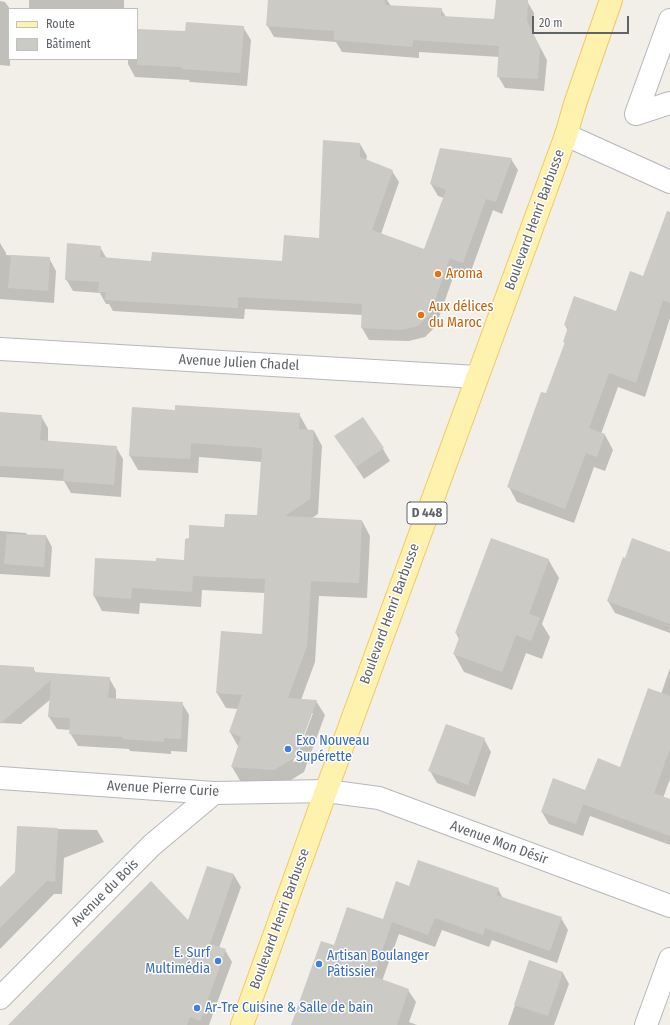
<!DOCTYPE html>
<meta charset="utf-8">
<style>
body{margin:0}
#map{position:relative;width:670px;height:1025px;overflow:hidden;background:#f1efe8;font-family:"Fira Sans Condensed",sans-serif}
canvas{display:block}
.legend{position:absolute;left:8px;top:8px;width:130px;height:52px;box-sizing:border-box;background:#fff;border:1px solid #bfc1c3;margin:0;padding:5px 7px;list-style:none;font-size:12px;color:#5f6368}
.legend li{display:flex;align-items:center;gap:8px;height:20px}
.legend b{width:20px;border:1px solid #bfc1c3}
.scale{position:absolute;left:532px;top:16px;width:97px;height:18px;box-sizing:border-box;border:2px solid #5f6368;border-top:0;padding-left:5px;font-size:12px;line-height:14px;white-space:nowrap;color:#5f6368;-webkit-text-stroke:3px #fff;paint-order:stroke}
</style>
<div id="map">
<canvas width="670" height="1025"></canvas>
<ul class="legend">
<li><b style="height:5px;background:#fff2af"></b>Route</li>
<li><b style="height:11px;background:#cccac5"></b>Bâtiment</li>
</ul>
<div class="scale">20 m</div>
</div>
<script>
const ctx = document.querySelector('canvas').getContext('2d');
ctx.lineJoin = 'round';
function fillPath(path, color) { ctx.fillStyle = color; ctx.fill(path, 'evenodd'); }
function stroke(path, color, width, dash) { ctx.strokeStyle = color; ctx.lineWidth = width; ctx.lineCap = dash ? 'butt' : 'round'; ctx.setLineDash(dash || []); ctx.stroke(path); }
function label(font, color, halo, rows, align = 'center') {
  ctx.font = font + ' "Fira Sans Condensed",sans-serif'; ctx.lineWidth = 3; ctx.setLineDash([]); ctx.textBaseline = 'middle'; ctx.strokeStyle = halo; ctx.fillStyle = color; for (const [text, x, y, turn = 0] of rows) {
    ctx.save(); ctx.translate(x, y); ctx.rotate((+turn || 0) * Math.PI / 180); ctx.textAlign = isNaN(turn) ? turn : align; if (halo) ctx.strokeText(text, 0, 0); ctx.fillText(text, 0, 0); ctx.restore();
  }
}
fillPath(new Path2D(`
 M29 0H124V9H29Z
 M269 0H387L391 6 441 9 446 17 495 21 497 0 527 1 534 13 533 34 547 60 544 91 505 88 498 76 500 57 419 52V58L342 52 336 42 274 37 267 25Z
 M0 1 5 2 10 9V66L0 65Z
 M243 27 251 40 247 86 190 82 189 80 135 77 128 64V59H137V30L186 32Z
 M360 144 367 156 366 161 392 171 399 182 381 234 425 250 444 198 438 196 431 184 511 159 518 170 502 214 493 210 470 274 456 269 436 326 425 337 409 341 369 340 362 328 363 315 245 309 244 319 113 311 109 304H106L100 293 73 291 66 279 100 247 107 259 152 262H283L320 239Z
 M0 243 6 253V255L49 258 56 271 54 303 0 299Z
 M670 245V318L645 397 618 387 601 434 605 435 613 450 605 471 594 467 574 523 517 502 509 487 546 394 565 344 564 341 568 331 565 325 617 312Z
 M176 411 299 414 308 430 314 431 322 446 318 514 312 518 362 521 370 536 367 598 319 596 315 662 301 700 316 701 325 715 304 772 283 785 241 782 232 767 239 748 230 732 238 709 226 708 217 693 263 635 265 593 202 590 201 607 140 603 139 614 102 611 94 596 96 559 157 563 185 561 225 528 258 516 262 462 199 457 198 473 138 470 130 456ZM311 713H313L295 762H293Z
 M0 413 41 416 48 428V441L116 447 123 459 121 497 71 493 64 481 0 477Z
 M336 437 383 449 390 461 364 479Z
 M0 531 26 533 28 536H46L52 547 50 577 0 574Z
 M670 553V633L615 613 608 601Z
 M548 559 559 578 542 624 550 637 542 659 526 653 512 690 464 672 454 654 459 639 456 633Z
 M0 666 33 668 36 673 109 678 116 690V699L182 703 189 715 187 752 171 751V754L130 751 129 749 78 746 70 733 71 730 57 729 49 717 51 699 21 724 0 723Z
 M670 668V779L663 798 670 800V845L590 816 583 836 549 824 542 812 586 791 620 768 661 694Z
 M484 739 491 752 475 797 437 783 430 771Z
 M18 828 97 830 104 842 64 858 62 894H54L0 949V888L16 872Z
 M208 867 234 875 241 887 219 948 225 950 232 962 209 1025H9L189 922Z
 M409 887 498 889 503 898 561 918 568 930 557 963 492 940 489 947 442 930 435 947 399 934 382 981 408 990 416 1002 409 1022 417 1025H292L335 947 383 920Z
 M530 962 563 973 569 984 554 1025H508Z`), '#0003');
fillPath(new Path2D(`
 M268 0H385V5L442 8 441 16 494 19 496 0H528L527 21 540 47 538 79 497 77 499 46 413 40 412 47 334 40V31L266 26Z
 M186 22 244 26 240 73 182 69V67L137 65V29L185 31Z
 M323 140 360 143V157L393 170 372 230 424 249 446 190 430 184 440 148 512 158 496 202 486 199 463 263 450 258 430 314 418 326 402 330 361 328 362 304 238 297V308L105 300 106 292H98L99 282 65 280 67 243 101 246 100 257 151 261 152 252 282 261 284 235 319 238Z
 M667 211 670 212V303L663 300 636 383 609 373 589 428 605 434 597 457 586 453 565 509 507 487 541 392 546 393 565 342H563L568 327 564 325 574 296 616 311 630 271 643 276Z
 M11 255 50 257 48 291 8 288Z
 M175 405 300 413 299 429 314 430 310 499 285 516 362 520 359 583 311 581 307 646 288 698 317 700 296 757 274 770 231 767 241 737 229 732 242 695 216 693 221 631 262 634 265 579 193 576 192 592 132 588 131 599 93 596 95 558 156 561V558L184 560 185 539 189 538V525L224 527 225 514 257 515 262 448 191 443 190 459 129 456 132 407 175 410Z
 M0 412 42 415 40 440 117 446 114 485 63 481 64 469 0 466Z
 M363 417 384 448 356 467 334 436Z
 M7 534 46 535 44 567 4 564Z
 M491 538 549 559 529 614 540 618 531 641 516 635 502 672 453 654 460 635 455 633Z
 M632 538 670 552V624L607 601 623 557 625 558Z
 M0 665 34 667V672L110 677 108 698 183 702 181 739 164 738V742L122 739V737L69 734 70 718 48 717 51 680 0 724Z
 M648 688 670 696V749L654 793 670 799V836L583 804 576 824 541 812 553 778 585 790 598 758 620 767Z
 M446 724 485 738 468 785 428 771Z
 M17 826 58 828 55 882 47 881 0 928V887L15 872Z
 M418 860 499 888 496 895 562 917 550 951 485 928 483 935 435 918 428 935 392 922 373 976 409 989 397 1025H291L321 941 334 945 347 907 383 919 396 881 409 886Z
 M207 866 234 874 210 944 226 949 200 1021 190 1017 187 1025H8L151 881 188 920Z
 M529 960 563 972 548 1016 514 1005Z`), '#cccac5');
const street = new Path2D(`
 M636 114 670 20
 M636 114 670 103
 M566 135 670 182
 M0 349 477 377
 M0 778 214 793 326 791 379 798 670 906
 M0 998 152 845 214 793
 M646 1025 670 959`);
const primary = new Path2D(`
 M242 1025 326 791 566 135 575 104 611 0`);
stroke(street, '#b5b8bc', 24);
stroke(primary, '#f2c960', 24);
stroke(street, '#fff', 22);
stroke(primary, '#fff2af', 22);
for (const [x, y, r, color] of [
 [438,274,4,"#e8710a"],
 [421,315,4,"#e8710a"],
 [288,749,4,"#3f7fe0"],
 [218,961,4,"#3f7fe0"],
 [319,964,4,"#3f7fe0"],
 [197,1008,4,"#3f7fe0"]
]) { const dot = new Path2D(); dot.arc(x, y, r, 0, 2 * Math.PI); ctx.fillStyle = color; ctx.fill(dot); stroke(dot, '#fff', 1.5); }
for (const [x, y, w] of [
 [427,513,40]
]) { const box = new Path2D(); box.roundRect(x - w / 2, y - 11, w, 22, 3); ctx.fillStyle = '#fff'; ctx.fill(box); stroke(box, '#5f6368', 1); }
label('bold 13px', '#5f6368', null, [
 ["D 448",427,513]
]);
label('14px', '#5f6368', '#fff', [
 ["Boulevard Henri Barbusse",535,220,-70],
 ["Avenue Julien Chadel",239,363,3],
 ["Boulevard Henri Barbusse",390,614,-70],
 ["Avenue Pierre Curie",163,789,3],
 ["Avenue Mon Désir",499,843,20],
 ["Avenue du Bois",105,893,-45],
 ["Boulevard Henri Barbusse",280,919,-70]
]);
label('14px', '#c56008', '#fff', [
 ["Aroma",446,274],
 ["Aux délices",429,307],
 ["du Maroc",429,323]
], 'left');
label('14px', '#366cbe', '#fff', [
 ["Exo Nouveau",296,741],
 ["Supérette",296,757],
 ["E. Surf",210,953,"right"],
 ["Multimédia",210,969,"right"],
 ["Artisan Boulanger",327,956],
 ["Pâtissier",327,972],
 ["Ar-Tre Cuisine & Salle de bain",205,1008]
], 'left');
</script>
